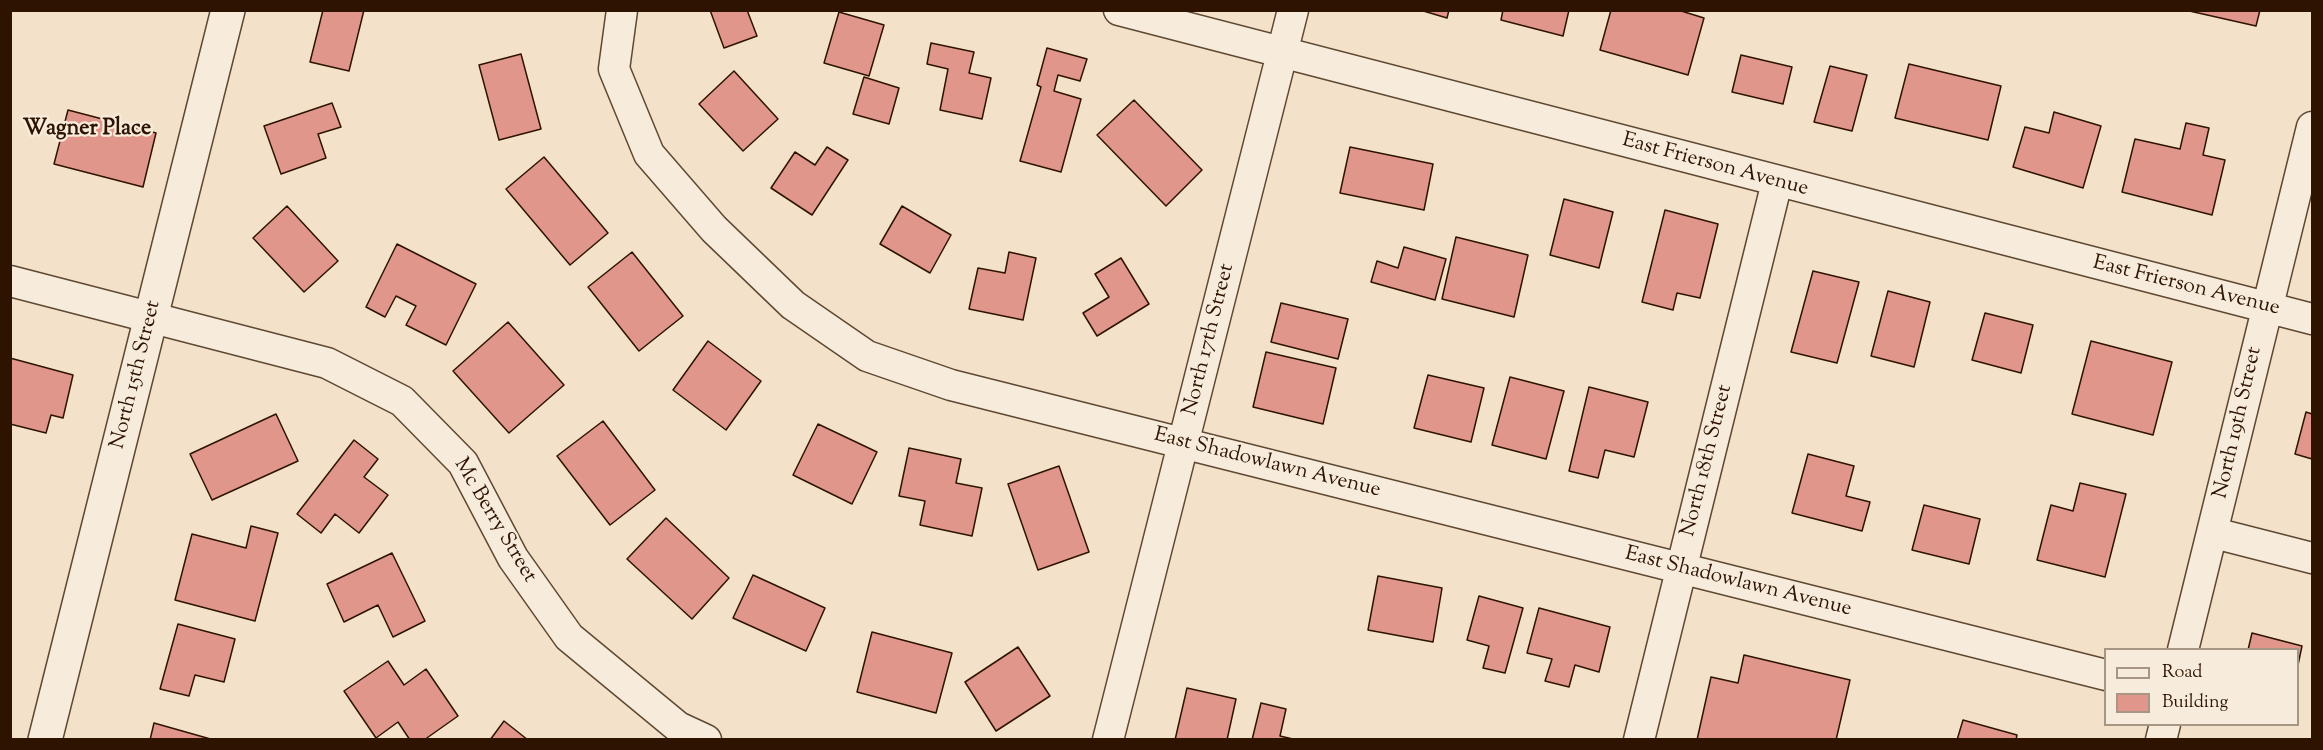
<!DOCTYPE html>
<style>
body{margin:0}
#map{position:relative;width:2323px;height:750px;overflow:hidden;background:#f3e2c9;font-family:"Sorts Mill Goudy",serif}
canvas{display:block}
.frame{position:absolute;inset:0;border:12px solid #2e1400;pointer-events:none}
.legend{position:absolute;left:2104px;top:648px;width:195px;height:78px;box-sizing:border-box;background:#f7ecdc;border:2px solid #a79684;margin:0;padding:8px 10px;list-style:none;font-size:18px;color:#2e1400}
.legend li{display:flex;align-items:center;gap:12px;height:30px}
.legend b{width:30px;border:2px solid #a79684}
</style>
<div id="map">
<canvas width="2323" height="750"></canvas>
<div class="frame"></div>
<ul class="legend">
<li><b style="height:8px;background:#f7ecdc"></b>Road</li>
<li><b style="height:16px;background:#e0968b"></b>Building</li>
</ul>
</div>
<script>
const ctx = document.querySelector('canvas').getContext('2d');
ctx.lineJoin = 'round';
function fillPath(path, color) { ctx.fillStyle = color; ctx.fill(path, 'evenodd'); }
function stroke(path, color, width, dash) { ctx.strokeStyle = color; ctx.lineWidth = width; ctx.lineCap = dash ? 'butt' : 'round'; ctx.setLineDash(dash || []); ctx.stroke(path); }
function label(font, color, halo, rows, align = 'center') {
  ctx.font = font + ' "Sorts Mill Goudy",serif'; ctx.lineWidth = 4.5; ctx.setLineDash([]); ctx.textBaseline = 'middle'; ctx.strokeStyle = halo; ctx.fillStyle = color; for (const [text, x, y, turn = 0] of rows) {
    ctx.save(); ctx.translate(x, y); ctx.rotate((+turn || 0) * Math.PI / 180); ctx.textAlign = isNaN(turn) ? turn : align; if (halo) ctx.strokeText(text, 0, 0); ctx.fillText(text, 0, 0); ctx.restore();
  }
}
const building = new Path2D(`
 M323 10H364L349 71 310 62Z
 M710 10H747L757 36 724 48Z
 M1420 10H1449L1447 18Z
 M1503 10H1569L1563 36 1501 20Z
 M1611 10H1678L1704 18 1688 75 1600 50Z
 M2185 10H2260L2256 26Z
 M839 12 884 25 869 76 824 63Z
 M931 43 974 52 969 73 991 78 982 119 940 110 948 69 927 64Z
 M1047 48 1087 59 1080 81 1058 75 1054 91 1081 99 1061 172 1020 161 1041 87 1037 85Z
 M521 54 541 129 499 140 479 65Z
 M1741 55 1792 67 1783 104 1732 92Z
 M1909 64 2001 86 1988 140 1895 118Z
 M1830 66 1867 75 1852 131 1814 122Z
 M734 71 778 119 743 151 699 104Z
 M864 77 899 88 889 124 853 114Z
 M1134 100 1202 170 1166 206 1097 135Z
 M332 103 341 127 318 134 326 158 281 174 264 126Z
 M68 110 156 133 143 187 54 164Z
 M2054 112 2101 126 2083 188 2013 167 2025 127 2049 133Z
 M2186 123 2209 128 2203 155 2225 160 2212 215 2122 192 2135 139 2180 149Z
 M827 147 848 160 812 215 771 188 795 152 815 165Z
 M1350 147 1433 164 1424 210 1340 193Z
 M544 157 608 233 570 265 506 189Z
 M1564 199 1613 212 1599 268 1550 255Z
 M287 206 338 261 304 292 253 238Z
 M902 206 951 235 930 273 880 244Z
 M1665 210 1718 224 1700 298 1677 293 1673 310 1642 302Z
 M1456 237 1528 255 1514 317 1442 299Z
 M397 244 476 284 446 345 406 325 416 306 396 296 385 317 366 307Z
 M1404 247 1446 259 1435 300 1371 282 1377 261 1398 268Z
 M632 252 683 316 639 351 588 287Z
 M1009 252 1036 258 1023 320 969 309 978 268 1005 273Z
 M1121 258 1149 304 1097 336 1083 313 1109 297 1095 274Z
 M1813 271 1859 282 1837 363 1791 352Z
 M1888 291 1930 302 1914 367 1871 356Z
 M1281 303 1348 319 1338 359 1271 342Z
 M1985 313 2033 325 2021 373 1972 360Z
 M508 322 564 385 509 433 453 371Z
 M708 341 761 381 726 430 673 390Z
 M2091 341 2172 362 2153 435 2072 414Z
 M1266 352 1336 368 1323 424 1253 407Z
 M10 358 73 375 63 418 51 415 46 433 10 424Z
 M1428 375 1484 388 1471 442 1414 428Z
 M1510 377 1564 391 1546 459 1492 445Z
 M1589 387 1648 402 1634 457 1605 450 1598 478 1569 471Z
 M2306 412 2312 414V459L2295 454Z
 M276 414 298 461 212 500 190 454Z
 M603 421 655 490 610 525 557 456Z
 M818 424 877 452 852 504 793 475Z
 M354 440 378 459 364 477 388 495 359 533 335 514 321 533 297 514Z
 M909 448 961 459 956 483 982 488 972 536 920 525 925 501 899 496Z
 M1808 454 1854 466 1846 496 1870 502 1862 531 1792 513Z
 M1059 466 1089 552 1038 570 1008 484Z
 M2080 483 2126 494 2105 577 2037 560 2051 505 2073 511Z
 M1924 505 1980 519 1969 564 1912 550Z
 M666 518 729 578 692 619 627 559Z
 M251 526 278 533 255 621 175 600 192 534 246 548Z
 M392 553 425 621 393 637 378 605 344 622 327 584Z
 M753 575 825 608 806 651 733 618Z
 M1378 576 1442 588 1433 642 1368 630Z
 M1479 596 1523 608 1505 673 1483 668 1489 646 1467 640Z
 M1539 608 1610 627 1599 672 1575 665 1569 687 1545 681 1552 659 1527 653Z
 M178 624 235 639 224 682 195 675 189 696 160 689Z
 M872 632 952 653 936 713 857 692Z
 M2252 633 2302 646 2298 665V650H2248Z
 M1018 647 1050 696 996 731 965 682Z
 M1744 655 1850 680 1836 740H1697L1711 677 1738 683Z
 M388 661 404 685 426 669 458 716 424 740H410L398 722 376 738 344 691Z
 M1187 688 1236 699 1227 740H1175Z
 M1261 703 1286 709 1280 736 1297 740H1252Z
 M1963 720 2017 735 2016 740H1957Z
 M504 721 528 740H490Z
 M154 723 214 740H150Z`);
fillPath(building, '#e0968b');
stroke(building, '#2e1400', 1.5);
const minor = new Path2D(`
 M622 10 614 69 649 154 714 229 793 305 867 356 951 385 2106 675
 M1119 10 2312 319
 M10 281 327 363 402 401 463 463 513 558 569 637 678 727 706 740
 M2214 533 2312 558
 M2183 650 2312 127
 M1108 740 1293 10
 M1639 740 1777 182
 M2161 740 2165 724`);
const tertiary = new Path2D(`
 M45 740 228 10`);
stroke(minor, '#5f4832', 33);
stroke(tertiary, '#5f4832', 36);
stroke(minor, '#f7ecdc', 30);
stroke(tertiary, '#f7ecdc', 33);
label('21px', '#2e1400', '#f7ecdc', [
 ["East Frierson Avenue",1715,166,15],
 ["East Frierson Avenue",2186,287,14],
 ["North 17th Street",1210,340,-76],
 ["North 15th Street",137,375,-76],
 ["North 19th Street",2239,423,-77],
 ["North 18th Street",1708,461,-76],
 ["East Shadowlawn Avenue",1267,464,14],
 ["Mc Berry Street",494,521,59],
 ["East Shadowlawn Avenue",1738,583,14]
]);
label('bold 22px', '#2e1400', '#f7ecdc', [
 ["Wagner Place",87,130]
]);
</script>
